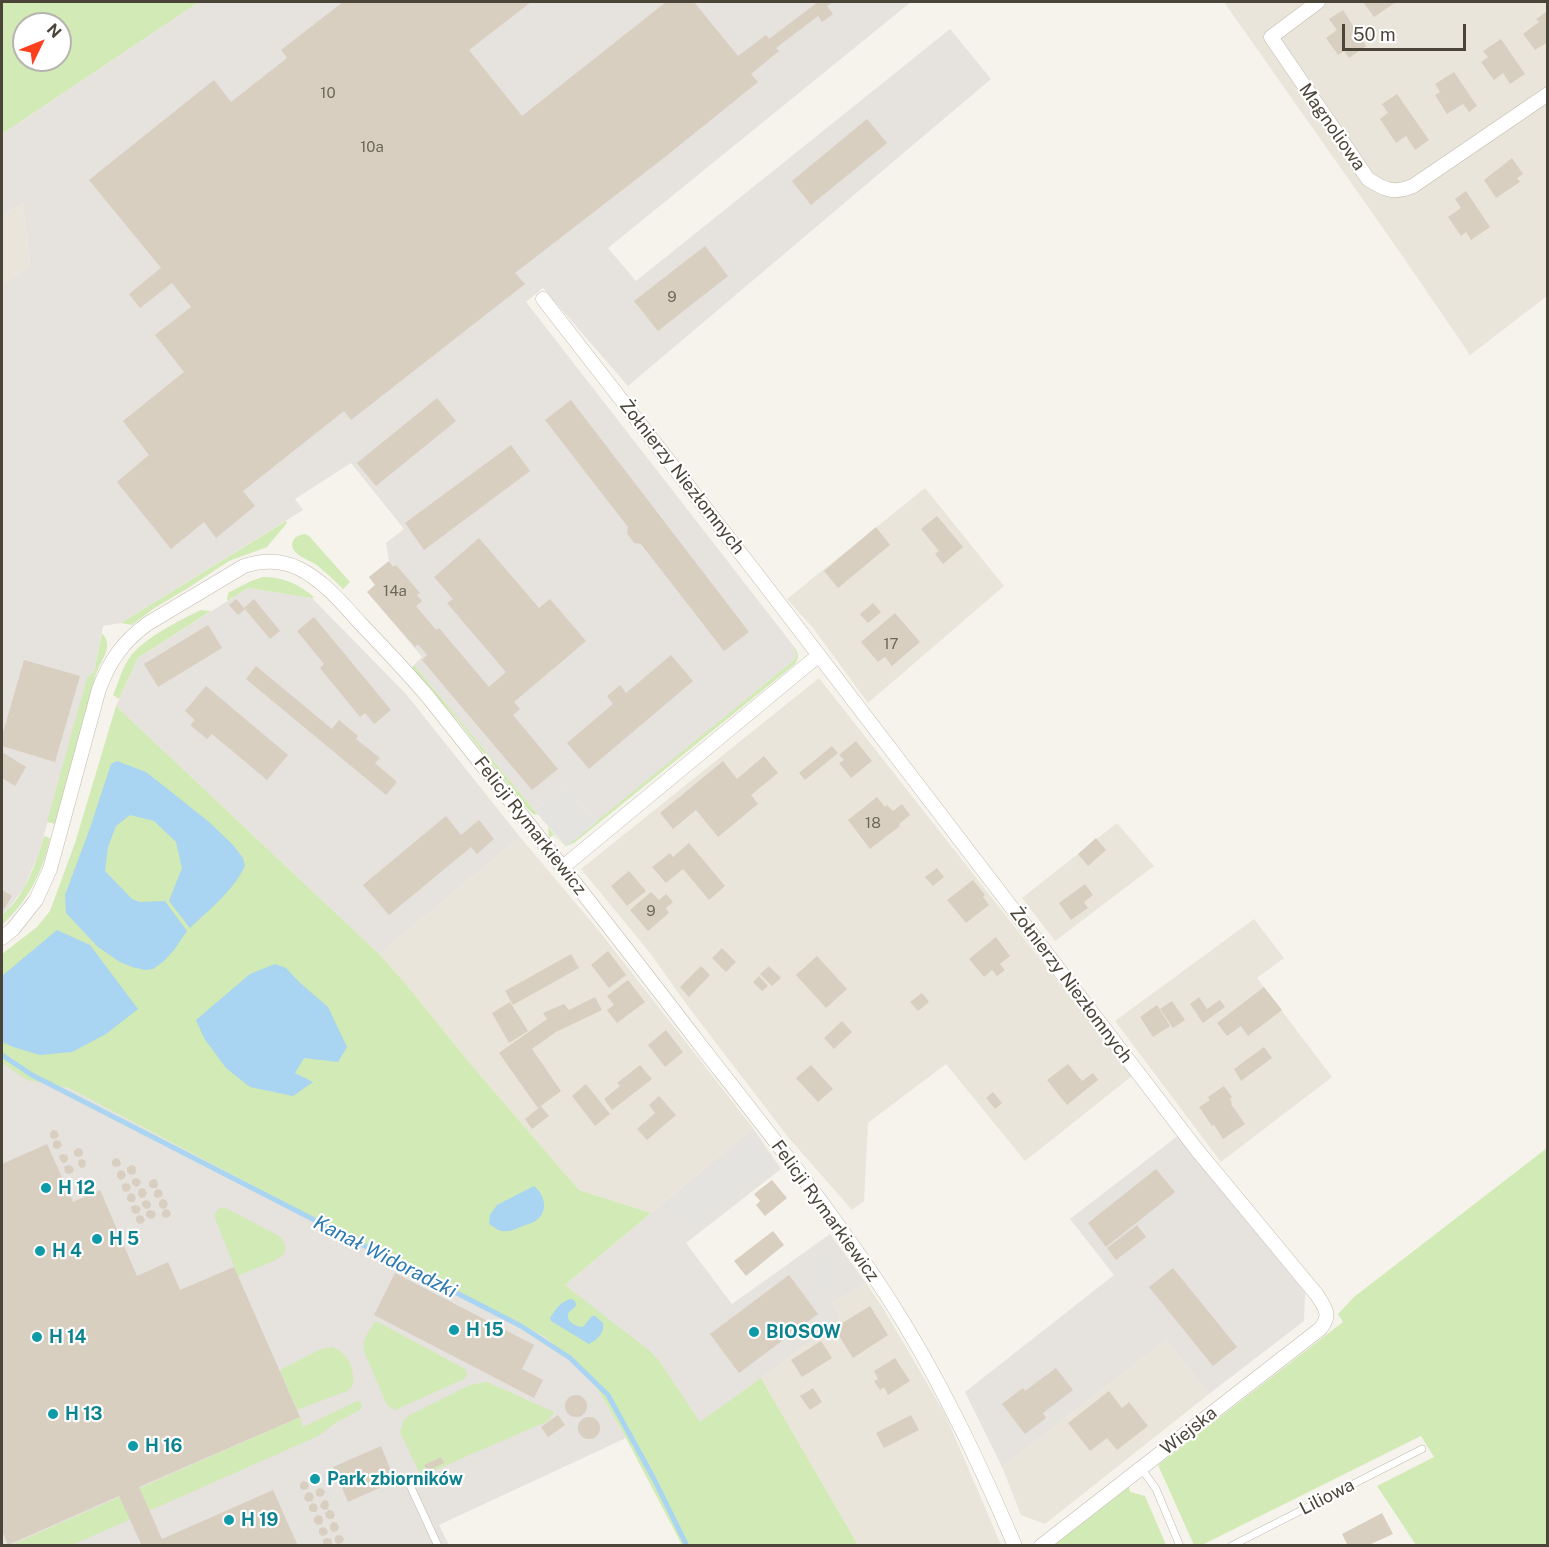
<!DOCTYPE html>
<meta charset="utf-8">
<style>
body{margin:0}
#map{position:relative;width:1549px;height:1547px;overflow:hidden;background:#f6f3ec;font-family:"Public Sans",sans-serif}
canvas{display:block}
.frame{position:absolute;inset:0;border:3px solid #4b4439;pointer-events:none}
.north{position:absolute;left:12px;top:12px;width:60px;height:60px;box-sizing:border-box;background:#fff;border:2px solid #b7b4b0;border-radius:50%;rotate:47deg;font-size:16px;font-weight:700;line-height:24px;text-align:center;color:#4b4439}
.north::after{content:'';display:block;margin:auto;width:21px;height:27px;background:#fc3f1d;clip-path:polygon(50% 0,100% 100%,50% 72%,0 100%)}
.scale{position:absolute;left:1342px;top:24px;width:124px;height:27px;box-sizing:border-box;border:3px solid #4b4439;border-top:0;padding-left:8px;font-size:18px;line-height:21px;white-space:nowrap;color:#4b4439;-webkit-text-stroke:4px #fff;paint-order:stroke}
</style>
<div id="map">
<canvas width="1549" height="1547"></canvas>
<div class="frame"></div>
<div class="north">N</div>
<div class="scale">50 m</div>
</div>
<script>
const ctx = document.querySelector('canvas').getContext('2d');
ctx.lineJoin = 'round';
function fillPath(path, color) { ctx.fillStyle = color; ctx.fill(path, 'evenodd'); }
function stroke(path, color, width, dash) { ctx.strokeStyle = color; ctx.lineWidth = width; ctx.lineCap = dash ? 'butt' : 'round'; ctx.setLineDash(dash || []); ctx.stroke(path); }
function label(font, color, halo, rows, align = 'center') {
  ctx.font = font + ' "Public Sans",sans-serif'; ctx.lineWidth = 4.5; ctx.setLineDash([]); ctx.textBaseline = 'middle'; ctx.strokeStyle = halo; ctx.fillStyle = color; for (const [text, x, y, turn = 0] of rows) {
    ctx.save(); ctx.translate(x, y); ctx.rotate((+turn || 0) * Math.PI / 180); ctx.textAlign = isNaN(turn) ? turn : align; if (halo) ctx.strokeText(text, 0, 0); ctx.fillText(text, 0, 0); ctx.restore();
  }
}
fillPath(new Path2D(`
 M1224 2H1547V296L1469 356 1468 352 1399 251Z
 M23 203 30 267 2 286V215Z
 M925 488 1004 586 868 703 813 628 787 599Z
 M819 678 1132 1076 1025 1161 946 1064 868 1123 864 1201 852 1210 788 1137 687 1005 650 953 581 869Z
 M1117 823 1154 866 1055 941 1022 898Z
 M520 837 600 932 753 1128 651 1213 579 1190 473 1067 405 983 379 954Z
 M1254 919 1284 958 1257 978 1332 1077 1221 1162 1115 1021Z
 M866 1283 883 1308 945 1414 1001 1545H858L761 1378 840 1320 832 1303Z
 M1166 1340 1209 1394 1045 1524 1021 1515 1002 1467Z`), '#eae5da');
fillPath(new Path2D(`
 M199 2H911L608 248 636 281 950 29 991 79 628 386 543 288 526 302 792 644 797 656 793 661 596 823 566 785 534 810 414 665 422 657 367 592 375 585 369 577 389 561 386 543 404 529 351 463 295 499 303 510 121 623 103 626 94 672 87 679 39 853 24 888 8 909 2 915V286L30 266 23 203 2 215V134Z
 M248 588 312 598 406 694 520 837 379 954 116 706 138 658Z
 M2 1063 27 1079 69 1088 280 1200 545 1337 596 1386 626 1438 439 1525 449 1545H2Z
 M753 1128 781 1169 686 1243 732 1304 830 1234 866 1283 832 1303 840 1320 700 1423 660 1362 565 1285Z
 M1179 1135 1305 1293 1304 1321 1209 1394 1166 1340 1002 1467 965 1392 1114 1275 1070 1219Z`), '#e6e2dd');
fillPath(new Path2D(`
 M2 2H199L2 134ZM24 24H60V60H24Z
 M286 521 287 523 267 547 229 561 188 588 153 609 132 625 121 623Z
 M305 534 309 536 350 582 343 589C335 581 327 573 318 566 311 560 287 554 293 541 295 536 300 535 305 534Z
 M263 577C283 577 299 584 314 597L312 598 248 588 227 601 228 593 251 581Z
 M201 610 211 611 138 658 119 699 113 695C118 684 121 671 128 660 140 640 180 620 201 610Z
 M102 633C113 646 104 656 98 669 95 675 94 682 92 689L55 824 47 822 87 678 94 672Z
 M792 644C797 651 801 655 795 664L574 843 566 846 553 835 549 838 548 827C554 834 560 844 569 844L793 661 797 656Z
 M414 665 534 810 538 815 533 814 526 807 458 721 412 668Z
 M116 706 379 954 405 983 473 1067 579 1190 651 1213 565 1285 651 1352 660 1362 700 1422 761 1378 858 1545H682L626 1438 596 1386 545 1337 280 1200 69 1088 27 1080 2 1063V954L37 927 50 911 75 843Z
 M44 836 50 838C43 872 27 902 2 925V915C25 896 36 864 44 836Z
 M1547 1148V1545H1416L1377 1486 1434 1457 1421 1436 1202 1545H1194L1158 1465 1343 1322 1338 1314 1354 1297Z
 M220 1208H226L279 1236C296 1254 276 1260 262 1266 254 1269 246 1272 238 1276L215 1218V1213Z
 M376 1321 465 1369 467 1375 463 1380 457 1382 395 1410 387 1405 364 1351C362 1339 369 1331 376 1321Z
 M333 1347C350 1356 354 1367 353 1385L347 1391 297 1410 280 1370 321 1349Z
 M487 1382 554 1412 548 1421 421 1476 400 1432 404 1420 410 1415 470 1385Z
 M357 1401 361 1402 362 1407 360 1410 337 1422 318 1436 72 1545 9 1546 300 1417 303 1427Z
 M1129 1487 1130 1492 1145 1496 1166 1545H1054Z`), '#d2eab5');
fillPath(new Path2D(`
 M566 785 596 823 568 845 564 844 561 841 534 810Z
 M752 1137 774 1167 688 1231 666 1202Z
 M826 1253 843 1276 818 1294 801 1271Z`), '#e5e3e0');
fillPath(new Path2D(`
 M117 761 146 772 184 802 209 822 233 845 243 858 245 866C233 891 210 909 190 928L169 901 182 868 176 842 154 821 130 815 116 826 108 847 105 871 132 899 140 902 165 901 187 931 174 950 164 961 153 969 145 970 132 967 120 962 98 947 66 913 65 895 90 828 111 764Z
 M57 930 90 945 138 1009 106 1034 72 1052 40 1055 13 1047 2 1042V976Z
 M275 964 286 968 299 982 328 1007 347 1047 338 1062 304 1058 295 1073 313 1082 293 1096 250 1087 226 1068 204 1038 196 1020 250 974Z
 M534 1186C546 1196 549 1213 534 1222 530 1224 524 1225 520 1227 514 1230 508 1232 501 1231 497 1230 493 1226 489 1224L490 1215 497 1205Z
 M571 1299 575 1301 576 1306C574 1308 571 1310 569 1312 564 1321 576 1327 583 1327L592 1316H595L603 1323C605 1333 597 1340 589 1344L551 1321 550 1318C555 1310 561 1301 571 1299Z`), '#a9d4f2');
stroke(new Path2D(`
 M2 1055 32 1075 521 1326 570 1358 608 1395 654 1479 687 1546`), '#a9d4f2', 5);
fillPath(new Path2D(`
 M343 2H531L469 50 522 116 666 2H694L738 56 766 35 769 39 818 2H833L827 6 833 14 822 22 818 16 776 48 779 51 751 74 758 82 665 157 515 273 525 284 351 420 344 411 243 491 255 506 216 538 204 522 171 549 117 482 149 455 123 421 184 372 155 335 191 307 172 283 140 308 129 294 161 268 89 180 214 80 231 102 287 58 281 50Z
 M1363 2H1396L1374 17Z
 M1343 10 1366 46 1349 58 1344 51 1338 55 1326 38 1337 30 1329 19Z
 M1546 12 1548 14V42L1535 50 1523 34 1539 22 1536 19Z
 M1501 39 1525 74 1510 84 1503 73 1494 80 1481 62 1488 57 1483 51Z
 M1454 72 1477 106 1469 112 1463 104 1447 114 1435 95 1440 92 1435 84Z
 M1397 94 1429 140 1415 150 1406 136 1396 143 1380 119 1388 113 1382 104Z
 M867 119 887 143 811 205 792 181Z
 M1512 158 1523 174 1517 178 1520 182 1496 198 1484 180Z
 M1466 191 1490 227 1471 240 1466 232 1461 236 1448 217 1461 208 1455 199Z
 M705 246 728 276 658 331 634 301Z
 M437 398 456 421 376 486 357 463Z
 M571 400 749 632 724 651 641 544 634 543 627 533 628 527 545 420Z
 M511 445 530 471 424 550 405 523Z
 M937 516 963 547 943 564 935 554 939 551 921 529Z
 M876 527 890 545 838 588 824 571Z
 M479 538 539 608 550 599 586 641 514 702 520 709 513 715 558 769 532 790 422 660 427 655 418 644 415 647 367 592 375 585 369 577 389 561 393 567 396 565 420 593 417 595 422 601 416 606 436 630 439 628 489 687 506 672 447 603 453 599 434 577Z
 M236 599 245 609 238 615 229 605Z
 M254 599 280 631 270 639 244 608Z
 M873 603 881 612 868 623 860 614Z
 M895 613 920 642 892 666 885 657 878 662 861 642Z
 M314 617 391 710 374 724 365 713 360 717 320 668 324 664 297 631Z
 M208 625 222 648 158 687 144 664Z
 M671 655 693 681 589 769 567 743 613 704 607 696 620 685 626 693Z
 M24 660 80 676 55 762 2 746V736Z
 M256 666 332 729 339 720 358 736 356 739 380 758 375 763 397 782 386 795 246 679Z
 M206 686 288 755 267 780 212 734 207 739 190 725 195 720 185 711Z
 M856 741 872 761 851 778 839 763 844 760 839 755Z
 M832 746 838 753 805 780 799 773Z
 M2 752 26 767 15 786 2 778Z
 M764 756 778 773 751 795 758 804 718 837 696 810 673 829 660 813 723 761 737 779Z
 M877 797 885 807 887 805 893 811 902 804 910 815 899 824 900 826 870 849 848 820Z
 M446 816 461 835 479 820 494 839 477 854 471 847 389 915 363 885Z
 M1096 838 1106 850 1088 866 1078 854Z
 M689 843 725 886 709 900 683 869 666 883 652 867 670 853 673 857Z
 M937 868 944 877 933 886 925 877Z
 M629 871 646 891 627 906 611 886Z
 M973 880 985 895 983 897 989 905 966 923 947 900Z
 M1085 884 1093 895 1084 902 1088 908 1071 920 1059 903Z
 M2 890 12 896 4 909 2 908Z
 M651 892 659 900 666 894 673 902 666 908 669 913 648 931 630 910Z
 M996 937 1010 956 1000 964 1005 970 997 976 992 970 984 977 969 959Z
 M722 948 736 962 726 972 712 958Z
 M608 951 626 975 609 988 591 965Z
 M571 954 579 968 513 1005 505 991Z
 M817 956 847 989 826 1008 796 975Z
 M701 966 710 975 689 997 680 987Z
 M769 966 781 978 772 986 760 974Z
 M759 976 768 986 762 991 753 982Z
 M628 980 645 1002 617 1023 607 1010 614 1005 607 996Z
 M1264 987 1282 1010 1248 1036 1241 1026 1227 1036 1217 1023Z
 M922 993 929 1002 918 1011 910 1002Z
 M595 997 602 1010 556 1032 532 1049 561 1091 538 1108 499 1053 547 1019 543 1013 564 1004 569 1010Z
 M1199 997 1207 1009 1220 1000 1225 1007 1203 1023 1190 1004Z
 M1172 1001 1185 1020 1173 1028 1160 1009Z
 M510 1002 528 1031 509 1043 492 1013Z
 M1157 1005 1170 1026 1153 1037 1140 1017Z
 M842 1021 852 1032 834 1049 824 1038Z
 M666 1030 683 1052 665 1067 648 1045Z
 M1264 1047 1272 1058 1241 1081 1234 1069Z
 M1068 1064 1082 1081 1093 1073 1098 1080 1067 1105 1047 1080Z
 M640 1065 652 1079 612 1110 604 1099 620 1086 617 1083Z
 M811 1065 833 1089 818 1102 796 1078Z
 M586 1084 610 1114 595 1126 572 1096Z
 M1224 1086 1232 1097 1230 1099 1232 1103 1231 1104 1245 1124 1223 1139 1214 1125 1212 1126 1199 1107 1210 1100 1208 1097Z
 M993 1092 1002 1103 995 1109 986 1098Z
 M659 1096 676 1115 647 1140 637 1129 655 1113 649 1105Z
 M541 1106 549 1116 532 1129 525 1119Z
 M53 1130 57 1131 59 1135 57 1138 53 1139 50 1137V1133Z
 M56 1140 60 1141 62 1145 60 1148 56 1149 53 1147V1142Z
 M47 1144 73 1202 100 1190 137 1276 168 1262 180 1290 234 1267 300 1417 139 1487 162 1539 273 1490 298 1546H142L119 1496 8 1545 2 1531V1164Z
 M78 1148 82 1149 83 1153 82 1156 78 1157 74 1155V1151Z
 M63 1154 67 1155 68 1158 67 1162 63 1163 60 1160 59 1156Z
 M115 1158 119 1159 121 1163 120 1166 115 1167 112 1165V1161Z
 M81 1159 85 1160 86 1164 85 1167 81 1168 78 1165V1161Z
 M68 1165 72 1166 74 1170 72 1173 68 1174 65 1172 64 1167Z
 M131 1165 135 1166 136 1170 135 1174 131 1175 127 1172V1168Z
 M1156 1169 1175 1192 1106 1247 1088 1223Z
 M120 1170 124 1171 126 1175 124 1179 120 1180 117 1177V1173Z
 M136 1178 139 1179 141 1182 139 1186 136 1187 132 1184V1180Z
 M153 1179 157 1180 158 1184 157 1188H152L149 1186V1182Z
 M772 1180 787 1198 765 1216 756 1205 760 1201 754 1194Z
 M125 1183 129 1184 131 1187 129 1191 125 1192 122 1189V1185Z
 M141 1188 145 1189 147 1193 145 1197 141 1198 138 1195V1191Z
 M157 1189 161 1190 163 1194 161 1197 157 1198 154 1196V1192Z
 M130 1193 134 1194 136 1198 134 1202H130L127 1200V1196Z
 M162 1199 166 1200 168 1204 166 1208 162 1209 159 1206V1202Z
 M146 1200 149 1201 151 1204 150 1208 146 1209 142 1206V1202Z
 M135 1205 139 1206 141 1209 139 1213 135 1214 132 1212 131 1207Z
 M165 1209 169 1210 171 1214 169 1217 165 1218 162 1216V1212Z
 M150 1210 154 1211 156 1214 154 1218 150 1219 146 1216V1212Z
 M139 1215 143 1216 145 1220 143 1223 139 1224 136 1221V1217Z
 M1137 1225 1146 1237 1116 1260 1107 1248Z
 M773 1231 784 1245 746 1276 734 1261Z
 M1173 1268 1237 1347 1213 1366 1149 1287Z
 M395 1273 534 1345 522 1369 543 1380 534 1398 374 1315Z
 M789 1275 818 1314 739 1373 710 1334Z
 M870 1306 888 1335 853 1358 834 1328Z
 M821 1341 832 1358 802 1377 791 1360Z
 M895 1358 910 1381 888 1395 884 1387 880 1390 874 1381 878 1379 874 1371Z
 M1056 1368 1073 1390 1043 1413 1046 1418 1025 1434 1002 1404 1023 1388 1025 1391Z
 M813 1388 822 1402 810 1410 800 1396Z
 M1109 1391 1122 1408 1129 1402 1148 1426 1117 1450 1107 1438 1090 1451 1068 1423Z
 M565 1406a11 11 0 1 1 22 0a11 11 0 1 1-22 0Z
 M558 1415 565 1425 548 1437 541 1427Z
 M911 1415 919 1430 884 1448 876 1433Z
 M578 1428a11 11 0 1 1 22 0a11 11 0 1 1-22 0Z
 M381 1446 395 1481 348 1502 333 1467Z
 M441 1457 444 1463 427 1471 424 1465Z
 M314 1476 318 1477 320 1480 318 1484 314 1485 311 1482V1478Z
 M303 1481 307 1482 309 1486 307 1489 303 1490 300 1488V1484Z
 M319 1488 323 1489 325 1492 323 1496 319 1497 316 1495V1490Z
 M308 1492 312 1493 314 1497 312 1501 308 1502 304 1499 305 1495Z
 M324 1500 328 1501 329 1505 328 1509 324 1510 320 1507 321 1503Z
 M312 1503 316 1504 318 1508 316 1512H312L309 1510V1506Z
 M329 1510 333 1511 335 1515 333 1519H329L326 1517 325 1513Z
 M1382 1513 1393 1534 1371 1544 1372 1546H1348L1342 1534Z
 M318 1515 322 1516 323 1520 322 1524 318 1525 314 1522V1518Z
 M333 1522 337 1523 339 1527 337 1531 333 1532 330 1529V1525Z
 M322 1527 326 1528 328 1532 326 1535 322 1536 319 1533V1529Z
 M338 1535 342 1536 344 1539 342 1543 338 1544 335 1542V1537Z
 M327 1538 331 1539 332 1542 331 1546 323 1544V1540Z`), '#d8cfc1');
const service = new Path2D(`
 M1141 1468 1156 1489 1180 1546
 M408 1481 438 1546
 M1231 1546 1422 1449`);
const minor = new Path2D(`
 M1318 2 1271 37 1368 179C1385 190 1393 194 1413 186L1548 94
 M543 299 759 577 1197 1150 1317 1295C1325 1308 1332 1315 1320 1329L1041 1546
 M563 867 819 655
 M2 938 13 929 36 900 50 869 99 689C110 660 123 642 147 624L244 566C261 560 281 560 298 568 323 580 342 603 360 623 384 648 407 672 429 698 521 814 612 929 701 1046 765 1128 830 1209 887 1296 938 1375 978 1459 1015 1546`);
stroke(service, '#c2bbae', 8);
stroke(minor, '#c2bbae', 15);
stroke(service, '#fff', 7);
stroke(minor, '#fff', 14);
for (const [x, y, r, color] of [
 [46,1188,6,"#0f9aa8"],
 [97,1239,6,"#0f9aa8"],
 [40,1251,6,"#0f9aa8"],
 [454,1330,6,"#0f9aa8"],
 [754,1332,6,"#0f9aa8"],
 [37,1337,6,"#0f9aa8"],
 [53,1414,6,"#0f9aa8"],
 [133,1446,6,"#0f9aa8"],
 [315,1479,6,"#0f9aa8"],
 [229,1520,6,"#0f9aa8"]
]) { const dot = new Path2D(); dot.arc(x, y, r, 0, 2 * Math.PI); ctx.fillStyle = color; ctx.fill(dot); stroke(dot, '#fff', 2); }
label('15px', '#6e675b', null, [
 ["10",328,93],
 ["10a",372,147],
 ["9",672,297],
 ["14a",395,591],
 ["17",891,644],
 ["18",873,823],
 ["9",651,911]
]);
label('18px', '#4b4439', '#fff', [
 ["Magnoliowa",1332,127,55],
 ["Żołnierzy Niezłomnych",682,477,52],
 ["Felicji Rymarkiewicz",530,826,52],
 ["Żołnierzy Niezłomnych",1071,985,53],
 ["Felicji Rymarkiewicz",825,1211,54],
 ["Wiejska",1189,1431,-38],
 ["Liliowa",1327,1497,-27]
]);
label('bold 18px', '#0d838f', '#fff', [
 ["H 12",58,1188],
 ["H 5",109,1239],
 ["H 4",52,1251],
 ["H 15",466,1330],
 ["BIOSOW",766,1332],
 ["H 14",49,1337],
 ["H 13",65,1414],
 ["H 16",145,1446],
 ["Park zbiorników",327,1479],
 ["H 19",241,1520]
], 'left');
label('italic 20px', '#2e7ab2', '#fff', [
 ["Kanał Widoradzki",385,1257,27]
]);
</script>
